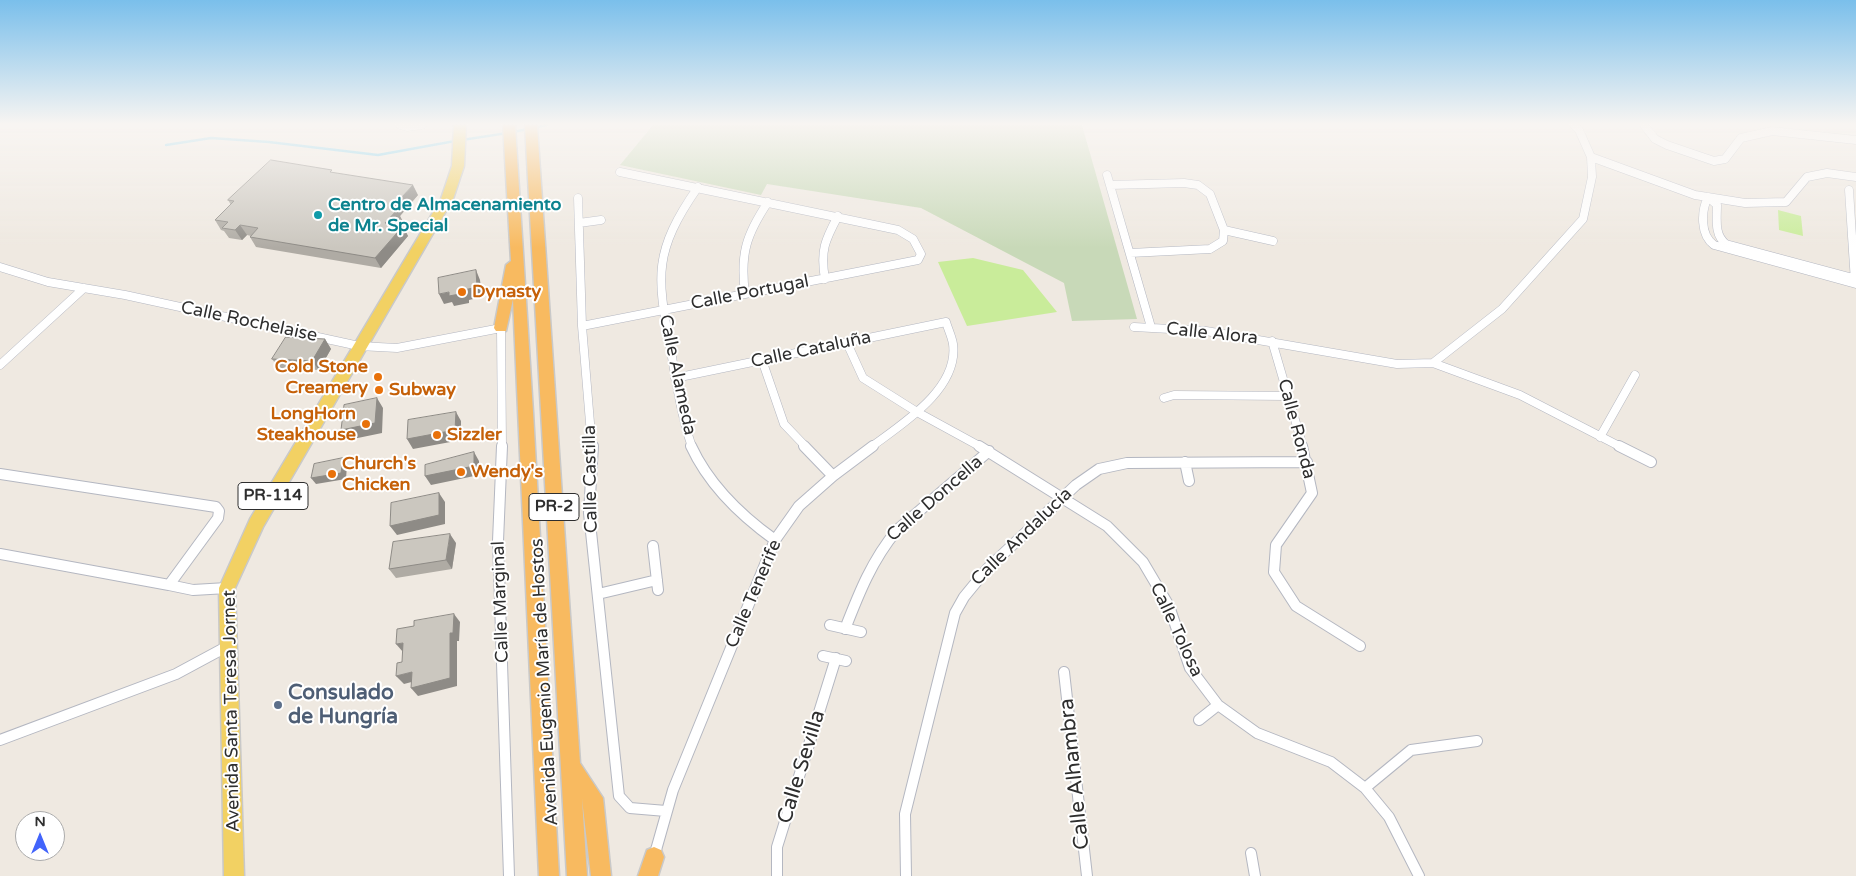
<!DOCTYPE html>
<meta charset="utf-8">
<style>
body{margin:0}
#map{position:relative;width:1856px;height:876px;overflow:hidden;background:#efe9e1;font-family:"Varela Round",sans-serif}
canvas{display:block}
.north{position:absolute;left:15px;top:811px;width:50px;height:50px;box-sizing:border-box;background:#fff;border:1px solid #ababab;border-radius:50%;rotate:0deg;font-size:14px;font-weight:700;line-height:20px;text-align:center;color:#2e2e2e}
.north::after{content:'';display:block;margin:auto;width:18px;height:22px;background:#4264fb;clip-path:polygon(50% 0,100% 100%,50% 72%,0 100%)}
</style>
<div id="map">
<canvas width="1856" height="876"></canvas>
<div class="north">N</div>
</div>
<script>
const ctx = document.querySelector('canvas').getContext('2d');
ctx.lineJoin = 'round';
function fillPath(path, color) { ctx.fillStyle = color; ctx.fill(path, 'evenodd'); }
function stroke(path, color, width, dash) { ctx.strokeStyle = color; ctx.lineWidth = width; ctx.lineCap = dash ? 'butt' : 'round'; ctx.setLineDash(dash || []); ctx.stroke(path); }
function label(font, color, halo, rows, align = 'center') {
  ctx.font = font + ' "Varela Round",sans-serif'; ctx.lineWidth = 4; ctx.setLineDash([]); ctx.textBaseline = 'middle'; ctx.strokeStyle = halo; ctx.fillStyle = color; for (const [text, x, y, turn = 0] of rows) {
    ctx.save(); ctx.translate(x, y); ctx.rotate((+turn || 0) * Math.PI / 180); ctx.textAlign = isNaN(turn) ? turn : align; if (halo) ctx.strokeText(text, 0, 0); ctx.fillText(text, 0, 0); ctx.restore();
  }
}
fillPath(new Path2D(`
 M653 125H1082L1137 319 1072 321 1064 283 921 208 767 184 761 195 620 165Z`), '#c8d9b8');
fillPath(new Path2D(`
 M1778 210 1801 216 1803 236 1779 230Z
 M973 258 1023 270 1057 312 967 326 938 262Z`), '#c9ec9a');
stroke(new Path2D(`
 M513 132 547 125
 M462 140 507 133
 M166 145 211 138 269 142 378 155 455 141`), '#75cff0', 2.5);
const minorFar1 = new Path2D(`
 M400 125 407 127 422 125
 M1644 125 1655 139 1667 145 1714 161 1725 159 1741 138 1772 131 1856 140
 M1591 157 1695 195 1745 203 1786 202 1807 177 1827 173 1856 177
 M1107 175 1151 327
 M1110 185 1184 183 1198 185 1210 194 1224 230 1223 241 1210 249 1130 253
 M1849 190 1855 282
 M578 198 582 326 592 447
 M579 223 601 220
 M1224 230 1273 241
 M0 267 48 282 125 295 359 346 397 348 501 328 502 447
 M825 279C820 251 825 240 838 216
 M1856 279 1726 244C1714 235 1717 219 1717 205L1708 197C1701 211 1700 235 1714 245L1856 284
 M745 294C740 254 746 235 768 202
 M582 326 918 260 921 254 913 239 898 230 620 172
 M1134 327 1206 331 1397 364 1433 363 1502 309 1583 219 1592 177 1591 157 1579 130 1574 125
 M1272 341 1303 447
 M847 343 863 378 917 412 981 447
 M762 360 784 424 806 447
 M1433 363 1520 395 1621 447
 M0 365 84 288
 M675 378 946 322C948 329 952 337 953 344 959 389 902 424 871 447
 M1164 398 1174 395 1287 396
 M1600 437 1635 375
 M692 447C682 418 677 387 672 357 658 279 650 256 698 187`);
const minor = new Path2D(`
 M502 446 498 541 509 876
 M593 446 589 513 619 796 630 808 666 811
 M691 446C709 485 740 515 775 540
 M804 446 833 476
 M979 446 1107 526 1143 562 1169 606 1190 668 1218 705 1257 733 1331 762 1365 788 1389 817 1419 876
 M1302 446 1312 493 1276 545 1274 572 1296 606 1360 646
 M1619 446 1651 462
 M1185 462 1189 481
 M0 474 216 507 219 511 218 518 169 585 0 554
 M653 546 658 590
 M169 585 193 590 227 588
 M598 594 657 580
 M830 625 861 632
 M845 629C859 593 872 560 897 530L989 451
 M823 656 846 661
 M1064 672 1087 876
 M1199 720 1218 705
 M0 740 176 674 228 646
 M1365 788 1411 750 1477 741
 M1251 853 1255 876
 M653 876 654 857 673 790 775 540 799 506 833 476 873 446
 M777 876V847L836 658
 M906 876 905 814 955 613 964 597 987 569 1076 485 1099 469 1127 463 1307 462`);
const primary = new Path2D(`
 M454 125H466L464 166 453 199 263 527 235 588 244 876H224L219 588 250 519 441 199 452 166Z`);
const trunk = new Path2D(`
 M503 125H515L533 412 559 876H539L513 299 506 331H496L494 328 506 265 511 261Z
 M525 125H537L580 763 603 798 611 876H591L582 799 587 876H567Z
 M654 847 661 850 664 857 658 876H638L647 850Z`);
stroke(minorFar1, '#b4b7c1', 9);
stroke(minor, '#b4b7c1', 12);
stroke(primary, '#c9c9c9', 3);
stroke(trunk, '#c9c9c9', 3);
stroke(minorFar1, '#fff', 8);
stroke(minor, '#fff', 10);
fillPath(primary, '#f2d163');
fillPath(trunk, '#f8ba60');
fillPath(new Path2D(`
 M334 173 418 195 400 216 402 220 397 225 403 226 408 236 381 268 256 247 250 237 251 236 247 235 242 240 229 238 224 231 221 230 215 220 231 205 228 200Z
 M325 339 331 349 319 370 279 368 272 359Z
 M456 543 452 569 396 578 389 569Z`), '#afaba4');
fillPath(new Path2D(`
 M413 185 418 195 400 216 402 220 390 234 385 223 391 209Z
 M240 225 247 235 242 240 235 230Z
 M403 226 408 236 381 268 375 258Z
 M476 270 480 280 482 297 469 300V303L454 306 452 302 444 304 439 294 464 290Z
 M325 339 331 349 319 370 312 361Z
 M377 398 383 408 382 433 348 440 341 430Z
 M456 412 461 421V440L413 449 407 439Z
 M474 452 479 461V475L431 485 425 476Z
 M343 458 347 465 346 479 316 484 311 478Z
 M439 493 445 502V524L397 535 390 526Z
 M450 534 456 543 452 569 446 560Z
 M454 614 460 622 459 641H457V686L418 696 411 688 450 633Z
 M403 643V652L396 644Z
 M412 672 419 680 404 684 396 676Z`), '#8e8b86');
const building = new Path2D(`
 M271 160 332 170 330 172 413 185 391 209 397 210 385 223 403 226 375 258 250 237 258 228 240 225 235 230 222 228 228 222 215 220 234 201 228 200Z
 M476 270 477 287 464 290 465 293 449 296V292L439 294 438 278Z
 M286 337 325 339 312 361 272 359Z
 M377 398 375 423 341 430 344 405Z
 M456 412 455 430 407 439 408 420Z
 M474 452V466L425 476V465Z
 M343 458 341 473 311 478 314 464Z
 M439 493V515L390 526 391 503Z
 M450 534 446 560 389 569 393 542Z
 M454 614 453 633H450V678L411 688 412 672 396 676 397 663 402 662 403 643 396 644 397 629 414 626V621Z`);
fillPath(building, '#cbc7bf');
stroke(building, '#8e8b86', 1);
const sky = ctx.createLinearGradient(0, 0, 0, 248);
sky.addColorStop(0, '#7abfeb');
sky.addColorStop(0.5, '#f8f5f2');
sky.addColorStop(1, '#f8f5f200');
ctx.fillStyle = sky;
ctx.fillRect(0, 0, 1856, 248);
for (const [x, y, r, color] of [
 [318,215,5,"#0f9aa8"],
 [462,292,5,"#e8710a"],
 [378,377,5,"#e8710a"],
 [379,390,5,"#e8710a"],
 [366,424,5,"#e8710a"],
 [437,435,5,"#e8710a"],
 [461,472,5,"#e8710a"],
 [332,474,5,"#e8710a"],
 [278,705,5,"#5c6f8a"]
]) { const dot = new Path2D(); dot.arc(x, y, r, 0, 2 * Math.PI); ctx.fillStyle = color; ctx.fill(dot); stroke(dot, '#fff', 2); }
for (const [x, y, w] of [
 [273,496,70],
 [554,507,50]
]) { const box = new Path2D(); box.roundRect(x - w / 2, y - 13.5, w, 27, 4); ctx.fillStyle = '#fff'; ctx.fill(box); stroke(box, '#2e2e2e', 1); }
label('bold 16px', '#2e2e2e', null, [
 ["PR-114",273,496],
 ["PR-2",554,507]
]);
label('bold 18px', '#0d838f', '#fff', [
 ["Centro de Almacenamiento",328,205],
 ["de Mr. Special",328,226]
], 'left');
label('bold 18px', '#c56008', '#fff', [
 ["Dynasty",472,292],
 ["Cold Stone",368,367,"right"],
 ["Creamery",368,388,"right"],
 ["Subway",389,390],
 ["LongHorn",356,414,"right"],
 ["Steakhouse",356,435,"right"],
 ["Sizzler",447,435],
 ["Church's",342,464],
 ["Chicken",342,485],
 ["Wendy's",471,472]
], 'left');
label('18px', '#2e2e2e', '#fff', [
 ["Calle Portugal",750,293,-11],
 ["Calle Rochelaise",249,322,12],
 ["Calle Alora",1212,334,6],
 ["Calle Cataluña",811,350,-12],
 ["Calle Alameda",677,375,78],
 ["Calle Ronda",1296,429,75],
 ["Calle Castilla",591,479,-91],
 ["Calle Doncella",935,499,-41],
 ["Calle Andalucía",1022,537,-44],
 ["Calle Tenerife",754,594,-67],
 ["Calle Marginal",501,602,-92],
 ["Calle Tolosa",1176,630,65],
 ["Avenida Eugenio María de Hostos",545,682,-93],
 ["Avenida Santa Teresa Jornet",232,711,-91]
]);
label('bold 21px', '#4e5e75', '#fff', [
 ["Consulado",288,693],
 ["de Hungría",288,717]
], 'left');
label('21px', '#2e2e2e', '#fff', [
 ["Calle Sevilla",802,767,-73],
 ["Calle Alhambra",1075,774,-96]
]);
</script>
